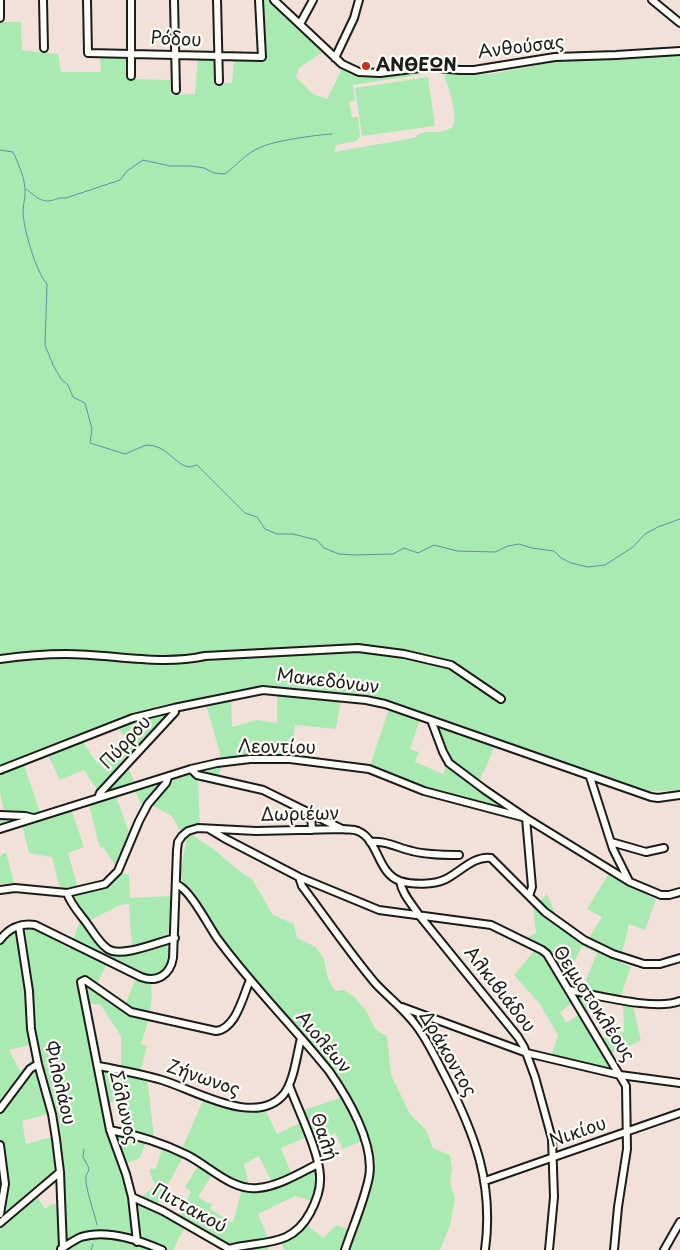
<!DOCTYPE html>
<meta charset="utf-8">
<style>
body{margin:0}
canvas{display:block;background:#f2e1d9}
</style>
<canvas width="680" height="1250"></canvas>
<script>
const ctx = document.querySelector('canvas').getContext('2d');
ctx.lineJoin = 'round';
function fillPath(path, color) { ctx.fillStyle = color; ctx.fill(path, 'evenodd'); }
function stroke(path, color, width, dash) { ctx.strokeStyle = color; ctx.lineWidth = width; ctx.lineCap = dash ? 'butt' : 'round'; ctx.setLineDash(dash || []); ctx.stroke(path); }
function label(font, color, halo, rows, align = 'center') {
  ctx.font = font + ' "Playpen Sans",sans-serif'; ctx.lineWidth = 4.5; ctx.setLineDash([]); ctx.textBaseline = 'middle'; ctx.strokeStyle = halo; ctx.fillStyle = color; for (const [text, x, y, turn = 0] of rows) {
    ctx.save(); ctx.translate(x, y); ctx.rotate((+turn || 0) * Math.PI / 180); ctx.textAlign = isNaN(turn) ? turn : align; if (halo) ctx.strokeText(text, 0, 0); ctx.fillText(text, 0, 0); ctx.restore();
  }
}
fillPath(new Path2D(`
 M261 0H271L324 51 299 68 296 77 313 94 327 99 343 67 354 73 424 69 426 70V72L416 75 353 85 355 101 349 102 352 117H358L360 137 356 141 336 145 334 152 414 138C422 130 430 132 441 132 445 131 449 129 453 127 458 111 448 89 444 73L472 75 491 74 565 60H616L680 54V790L650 791 596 776 496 742 487 765 476 787 511 811 510 813 446 795 445 801 413 792 368 772 391 703 378 699 342 694 336 729 295 725 291 756H278V762L249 761 222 765 218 777 198 775 200 830 188 832 213 849 242 873 252 879 273 915 294 924 297 938 316 947 324 959 328 979 335 991 344 990 354 997 365 1009 376 1030 387 1036 391 1075 410 1114 426 1130 433 1148 450 1155 452 1170 450 1182 455 1199 450 1225 440 1250H284L282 1243 300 1233 307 1225 323 1238 336 1225 354 1232C366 1199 379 1175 369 1138L343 1149 335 1133 315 1144 311 1135 281 1148 293 1178 317 1168V1189L312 1201 295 1196 258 1214 268 1238V1250H231L187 1223 173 1250H0V1215L6 1199 7 1185 5 1173H0V943C18 913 48 937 70 949L83 912 71 895 109 883 120 874H129L130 898 171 896 168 937 132 947 129 904 120 905 85 923 104 948 118 956 169 945C167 963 169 972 150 978 155 1000 148 1024 141 1044L147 1046 139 1076 147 1078 154 1137 148 1136 140 1158 119 1167 125 1179 129 1202 136 1201 155 1186 149 1170 156 1168 163 1147 183 1157 155 1209 177 1219 191 1192 185 1187 201 1161 182 1149 204 1098 245 1113 266 1111 277 1134 304 1121 301 1111 349 1095 338 1074 249 975 180 877 186 842 172 816 148 803 144 809 132 785 114 791 130 835 117 868 103 847 100 848 89 805 101 799 98 791 84 770 60 780 45 749 22 759 42 818 71 809 84 847 68 853 78 888H60L52 857 29 853 21 820 0 826V816H5L0 792V22H21L22 50 58 54 61 72H101L100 55 127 56V79L170 80 171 95 195 94 198 58 217 60 216 83H232L234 60 261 61 264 57ZM265 685 277 687V723L256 720 232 727 231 692ZM204 698 220 753 222 765 137 788 126 762 182 703ZM421 716 434 721 450 759 443 774 415 762 419 752 410 749ZM115 721 126 740 109 751 97 763 79 736ZM109 959 138 972 123 1011 94 990ZM100 1004 121 1036V1072L96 1069 84 1005ZM38 1043 40 1052 20 1071 9 1050ZM124 1100 127 1132 109 1137 102 1104ZM55 1112 59 1135 26 1144 22 1121ZM259 1156 274 1187 265 1191H250L244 1164ZM63 1164 65 1205 52 1204 45 1209 32 1189ZM215 1170 243 1185 233 1223 210 1209 212 1205 198 1197Z
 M428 77 435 126 362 136 355 88Z
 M6 852 14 883 0 884V856Z
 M610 872 649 896 656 899 645 930 629 924 620 962 631 967 620 998 600 994 584 1018 596 1040 624 1032 623 1003 633 1005 641 1041 610 1054 621 1073 550 1060 558 1035 539 1003 514 975 539 945 526 938 536 933 533 908 547 894 556 915 578 932 589 938 602 917 587 909ZM582 946 597 953 582 990 569 987 565 982ZM576 1000 583 1012 566 1023 560 1012Z`), '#a9eab3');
stroke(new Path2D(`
 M0 150 13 152C18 163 24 176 25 188 26 196 23 204 23 211 23 228 36 272 47 284L45 345 53 365 61 379 68 385 73 397 85 403 92 429 90 443 125 454C131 452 142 446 147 445 167 445 175 465 189 467 192 467 195 465 197 465L245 513 257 517 265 529 277 534H293L317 540 324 548 339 554 354 555 393 554 404 548 418 553 434 545 457 551 495 552 508 546 519 544 532 548 554 551 561 558 571 563 588 567 605 565 633 547 645 534 658 527 680 519
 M26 189C33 194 40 202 49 201 55 200 60 197 66 198L120 180 127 171 143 160 170 166H191L204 168 214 173 225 174C237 165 245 154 259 148 272 141 315 135 332 134
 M84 1149 83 1157 89 1168C89 1171 87 1173 86 1176 84 1185 95 1214 97 1225
 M91 1250 93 1244`), '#668da1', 1);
const minor = new Path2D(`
 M0 0V18
 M43 0 44 48
 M87 0 88 53 262 57 259 0
 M174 0 176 90
 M217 0 219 81
 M274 0 342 64 359 72 380 73 427 67 460 70H474L555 57 616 55 680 51
 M652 0 680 23
 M300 24 313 0
 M335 58 354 18 359 0
 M131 76V0
 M0 659C22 656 44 654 66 654 113 654 159 666 205 656L358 648 404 654 451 665 501 699
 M431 720 443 752 449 763 485 790 526 818 630 882 661 895H669L680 892
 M191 769 197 775 263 790 342 829
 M0 770 133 718 174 708 263 690 366 700 385 704 651 797 658 798 680 795
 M590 777 613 849 629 881
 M98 798 100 793 175 712 174 708
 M311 813 312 830
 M0 815 25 816 33 818
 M0 829 191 769 217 763 250 759H290L369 769 424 791 526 818 532 887 529 896
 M209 829 224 838 299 877 379 910 491 925 542 950 547 954 626 1086 627 1149 618 1207 614 1250
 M370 842C385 840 398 848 412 851 427 855 443 855 459 855
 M611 842 646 852 664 848
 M299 877 302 886C326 918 349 952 375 983 388 997 403 1008 415 1024 427 1039 436 1059 445 1076 475 1134 494 1184 485 1250
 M400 881C402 894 412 904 419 915L518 1037 524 1047 535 1077 552 1139 554 1197 549 1250
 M176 884C190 889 208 925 217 938 252 986 293 1026 329 1071 348 1098 375 1144 369 1177 364 1202 353 1226 345 1250
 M0 890 15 888 67 893 105 884 118 871 139 821 148 804 166 783 168 777
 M67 893C71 905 81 915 88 925 94 933 99 943 108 949 122 958 158 942 175 938
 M19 926 29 991 31 1029 38 1064 52 1114 56 1139 60 1172 63 1248
 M0 940C9 928 20 923 35 925L141 977C157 983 170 975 173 958L177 850 178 842 182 836 188 831 198 828 256 831 343 829C348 830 353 829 358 831 379 840 377 873 400 881 413 885 434 885 446 879 460 872 475 855 491 858L545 912 584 940 613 954 644 964H660L680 958
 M569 990C597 995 655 1011 680 1001
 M402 1007 527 1053 620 1075 680 1083
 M98 1066C120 1070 141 1074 162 1080 195 1090 256 1128 284 1094 294 1081 297 1054 301 1038
 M0 1109 30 1069 38 1064
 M110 1130C137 1135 163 1143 187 1155 209 1166 232 1191 258 1188 279 1186 300 1173 318 1164
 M0 1145 5 1184 0 1214
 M485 1181 680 1113
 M132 1197 163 1211 231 1250
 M0 1223 60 1172
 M137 1242 132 1197 126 1174 110 1130 81 982 85 980 131 1012 216 1031C236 1029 243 996 250 980
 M61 1249C67 1245 74 1240 81 1237 106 1229 139 1240 162 1250
 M229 1249C248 1243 268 1245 286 1237 297 1232 304 1224 310 1213 316 1202 321 1189 320 1176 319 1151 298 1110 289 1085
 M664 1250 680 1222`);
stroke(minor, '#1c1c1c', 10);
stroke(minor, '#fdfcf7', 6);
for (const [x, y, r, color] of [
 [366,66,5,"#c8321e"]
]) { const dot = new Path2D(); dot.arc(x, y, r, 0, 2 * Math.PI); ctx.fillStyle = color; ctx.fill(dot); stroke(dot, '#fdfcf7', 2); }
label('18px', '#1c1c1c', '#fdfcf7', [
 ["Ρόδου",176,40,3],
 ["Ανθούσας",521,48,-7],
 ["Μακεδόνων",328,682,7],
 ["Πύρρου",126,743,-47],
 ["Λεοντίου",277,748,1],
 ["Δωριέων",300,815,-1],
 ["Αλκιβιάδου",499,990,52],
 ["Θεμιστοκλέους",593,1004,57],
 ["Αιολέων",323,1043,50],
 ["Δράκοντος",447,1054,60],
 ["Ζήνωνος",203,1079,19],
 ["Φιλολάου",59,1083,77],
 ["Σόλωνος",123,1108,77],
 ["Νικίου",578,1133,-19],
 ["Θαλή",323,1137,71],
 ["Πιττακού",189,1209,29]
]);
label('bold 18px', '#1c1c1c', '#fdfcf7', [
 ["ΑΝΘΕΩΝ",376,66]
], 'left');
</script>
